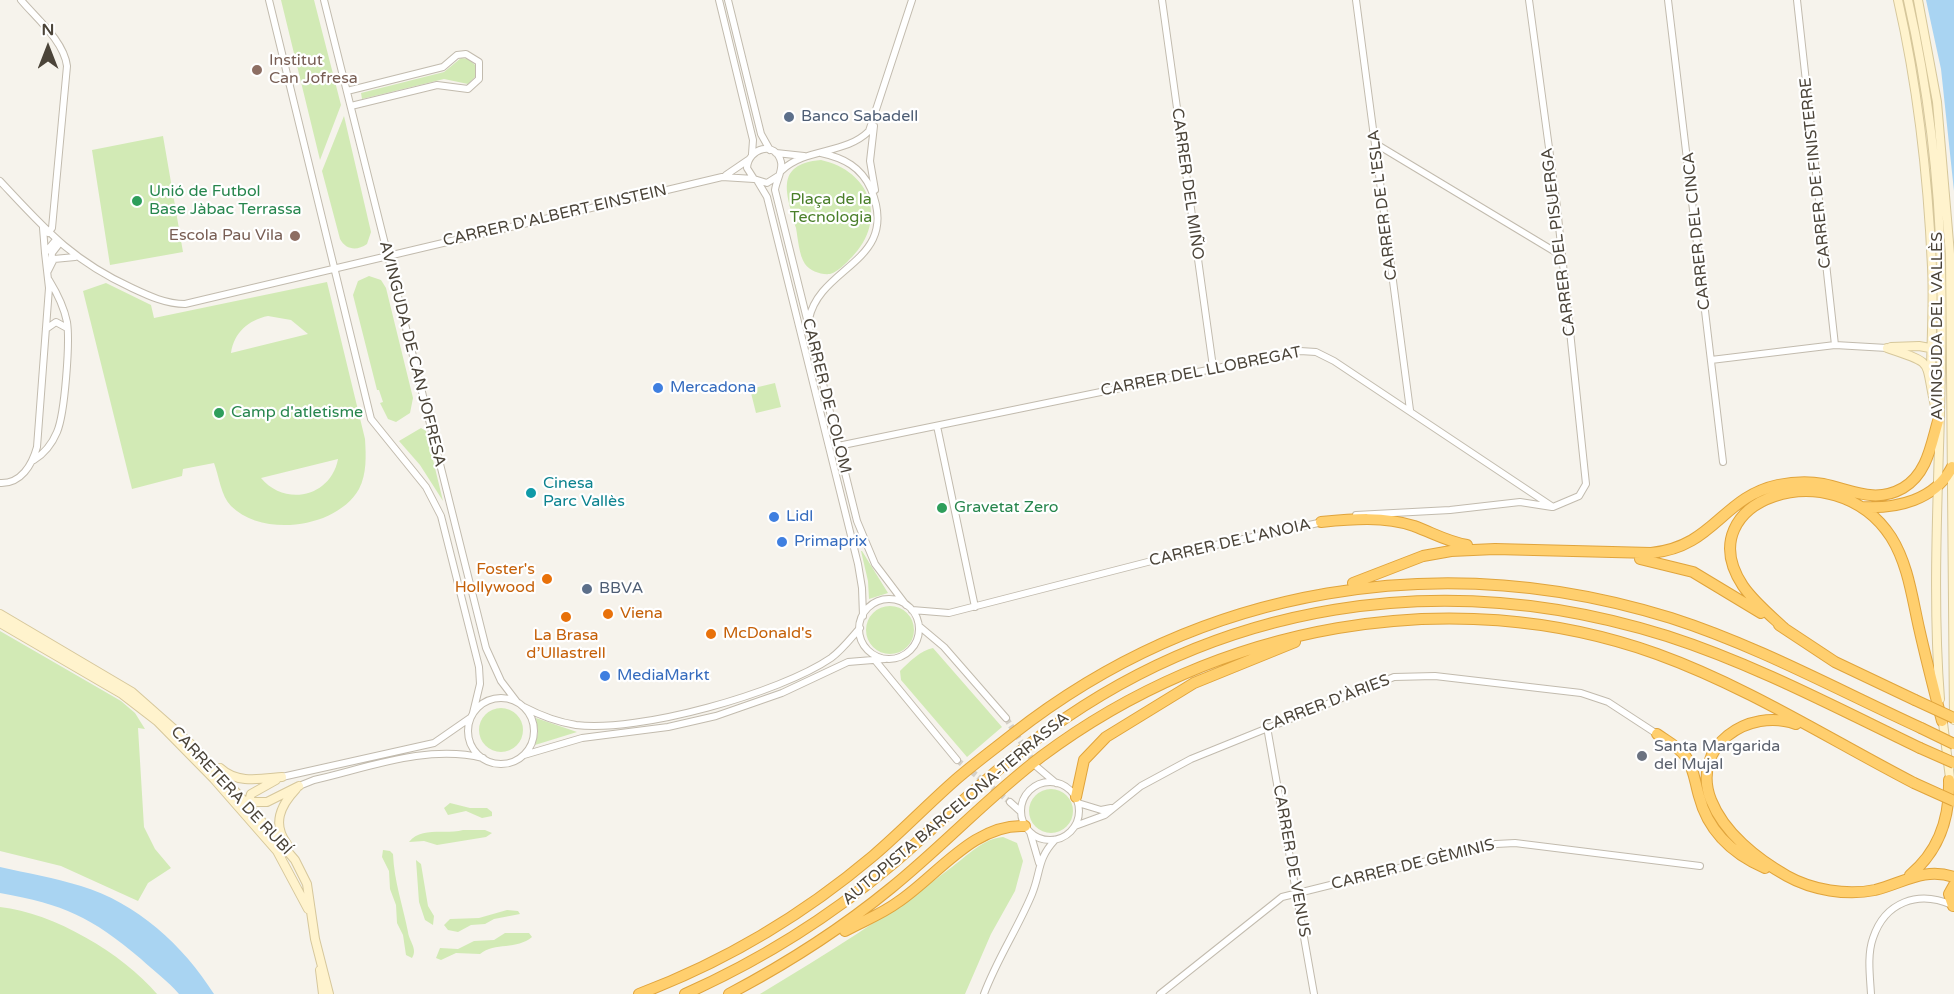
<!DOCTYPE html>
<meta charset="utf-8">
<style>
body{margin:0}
#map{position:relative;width:1954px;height:994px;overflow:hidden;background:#f6f3ec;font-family:"Varela Round",sans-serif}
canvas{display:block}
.north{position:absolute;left:18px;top:18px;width:60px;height:60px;-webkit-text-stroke:4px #fff;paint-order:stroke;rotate:0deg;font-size:16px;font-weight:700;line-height:24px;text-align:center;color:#4b4439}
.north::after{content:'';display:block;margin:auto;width:21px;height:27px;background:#4b4439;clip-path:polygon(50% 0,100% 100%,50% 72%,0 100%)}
</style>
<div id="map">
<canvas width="1954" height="994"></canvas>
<div class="north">N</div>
</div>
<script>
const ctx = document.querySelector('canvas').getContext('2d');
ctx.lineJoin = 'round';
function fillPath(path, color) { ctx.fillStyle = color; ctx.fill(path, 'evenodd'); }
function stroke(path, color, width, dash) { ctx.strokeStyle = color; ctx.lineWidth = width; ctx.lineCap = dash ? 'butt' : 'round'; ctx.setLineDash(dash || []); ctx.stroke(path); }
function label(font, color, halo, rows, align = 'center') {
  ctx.font = font + ' "Varela Round",sans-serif'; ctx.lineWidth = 4.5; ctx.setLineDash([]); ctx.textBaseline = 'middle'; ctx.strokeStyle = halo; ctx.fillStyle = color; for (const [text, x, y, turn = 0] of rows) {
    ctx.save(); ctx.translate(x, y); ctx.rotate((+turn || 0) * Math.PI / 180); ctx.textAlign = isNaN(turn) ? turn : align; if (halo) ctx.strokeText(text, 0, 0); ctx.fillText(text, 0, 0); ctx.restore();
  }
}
fillPath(new Path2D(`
 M281 0H314L341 105 320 160Z
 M461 58 469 59 476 66V76L468 84 444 79 362 99 361 93 444 72Z
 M344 116 371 232 367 244C357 251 346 250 340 239L322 171Z
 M163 136 183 252 110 265 92 150Z
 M821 160C871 171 888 220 852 257 846 263 838 272 830 274 821 275 810 271 805 264 799 255 798 239 796 228 787 195 773 164 821 160Z
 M369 276 381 280 386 288 413 398 410 413 396 422 388 419 380 403 383 402 379 390H377L353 295 358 281Z
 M327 282 365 439C366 455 367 474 359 489 337 528 263 538 231 506 221 496 219 476 214 463L183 469 182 476 132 489 83 291 106 283 151 305 154 318ZM268 316 291 320 308 334 231 353C234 333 248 320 268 316ZM338 459C331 497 285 507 261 478Z
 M775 383 781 407 756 413 750 389Z
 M421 428 426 431 443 501 420 465 399 441Z
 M861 551H862L888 593 869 599 868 581Z
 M866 630a24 24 0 1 1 48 0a24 24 0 1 1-48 0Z
 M0 631 121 701 135 713 145 729 138 728 144 827 155 849 171 868 148 883 138 901 61 866 0 851Z
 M933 648 1002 727 967 757 901 680 900 671C909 662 921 650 933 648Z
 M479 730a22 22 0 1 1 44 0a22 22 0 1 1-44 0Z
 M536 718 577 732 535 745 538 733Z
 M1029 811a22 22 0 1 1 44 0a22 22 0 1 1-44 0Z
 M450 803 470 808H487L492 812V816L482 818 466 811 448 815 444 808Z
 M463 830H485L492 833 486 837 437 845 424 841 409 842C421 826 446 835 463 830Z
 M1003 837 1017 843 1023 861 1015 891 991 934 965 994H760C826 954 891 914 952 867 967 856 984 838 1003 837Z
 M383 850 390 851 393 854C394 881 403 906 408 932 409 941 418 949 412 958L406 955 403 935 397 923 396 905 390 889 389 871 382 857Z
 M416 860 421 864 428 906 434 916 433 925 425 920 419 902Z
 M0 907C54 913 122 953 157 994H0Z
 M507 910 518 911 520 914 494 919 485 924 471 925 458 932 448 930 444 925 450 919 479 918Z
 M505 933H529L532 937C517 950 495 942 480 954L456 953 441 960 436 958 440 948 458 949 474 941 494 940Z`), '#d2eab5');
fillPath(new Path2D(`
 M1926 0H1954V191L1941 69Z
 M0 867C27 873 55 878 81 886 137 903 183 945 214 994H179C168 981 154 971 141 959 90 916 65 905 0 893Z`), '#a9d4f2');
stroke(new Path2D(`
 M1006 718 1035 764
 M957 760 1010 802`), '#d4d0c8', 6, [6, 3]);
const street = new Path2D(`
 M21 0C36 18 64 41 67 66L52 228 48 233
 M269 0 371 419 426 487 441 516 479 667 480 684 473 713
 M324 0 486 648 501 681 517 702
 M719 0 753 140 752 154
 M728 0 761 134 770 150
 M1162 0 1213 367
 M1356 0 1410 410
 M1668 0 1723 462
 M1797 0 1835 345
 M347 91 443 67 457 55 466 54 479 62V79L468 89 437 85 351 106
 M874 126 870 161 875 190
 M1376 144 1562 256
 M776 153 804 156
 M781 171C806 147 845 155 869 131L912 0
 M726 175 748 160
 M778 176 767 183 754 179 747 168C748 148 776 140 781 162 783 171 776 181 775 190L857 521 875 564 906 605
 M0 181C45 229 71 260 132 288 149 296 166 304 185 304L722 177 754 179
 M758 182 767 197 858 564 862 588 863 616
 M43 228 45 253
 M51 263 52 253 59 244
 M48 271 54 259 75 257
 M809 319C820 265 901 262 871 189 861 167 844 158 821 153
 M46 329 56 322 67 328
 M1711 360 1835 345 1887 348
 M937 426 975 607
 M838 446 1300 351 1316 352 1334 361 1553 507 1579 496 1586 484 1557 207 1529 0
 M34 460C45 453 52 444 57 432 65 413 70 342 67 322 64 307 57 293 49 280
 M0 483C21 484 32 465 37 447L49 288 45 253 55 241
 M1356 515 1450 510 1520 502 1552 507
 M859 629a30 30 0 1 1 60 0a30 30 0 1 1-60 0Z
 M912 610 949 613 1206 547 1323 522
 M919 626 944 647 1006 718
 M874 659 957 760
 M468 731a33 33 0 1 1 66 0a33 33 0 1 1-66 0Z
 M524 707C541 716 557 722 576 725 638 733 780 693 831 658 842 650 851 638 860 628
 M1267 727 1314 994
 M524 755 582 738 668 727 716 716 782 693 848 662 885 659
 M1037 767 1056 783
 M282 777 434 743 470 718
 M1021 811a29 29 0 1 1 58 0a29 29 0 1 1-58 0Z
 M299 786 314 780C367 768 427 744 483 758
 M1010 802 1021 812
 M1078 803 1101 810 1111 808
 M1075 826 1105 815 1141 786 1191 759 1394 677 1435 676 1581 693 1608 702 1657 734
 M1030 832 1039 863
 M984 994C997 959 1018 928 1032 894 1041 872 1037 859 1055 840
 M1160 994 1282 897 1496 844 1515 843 1700 866
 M1871 994C1870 976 1867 955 1873 938 1885 902 1918 890 1952 905`);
const secondary = new Path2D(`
 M1898 0C1918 88 1928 177 1932 267 1934 304 1931 341 1931 377
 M1908 0C1928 88 1939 179 1941 269 1945 413 1929 556 1940 699
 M1918 0 1937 102 1950 254 1954 720
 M1891 347 1919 346 1935 349
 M1887 348C1936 364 1924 359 1935 406
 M0 614 132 692 192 745 246 803 295 860 307 884 315 939 329 994
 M0 623 122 694 157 721 214 779 277 851 308 909
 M1942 715 1951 786
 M220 768C237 784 260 779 282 777
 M245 802H267L299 786
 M247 808 251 794 276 780
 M287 844C272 824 280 806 296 789
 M320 970 323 994`);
const highway = new Path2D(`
 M1862 507C1897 509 1935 500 1952 467
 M1321 522C1352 519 1384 516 1414 526 1433 533 1448 542 1467 545
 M1640 559 1693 572 1761 613
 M1353 583 1423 556 1451 551 1495 549 1651 553C1714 547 1722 497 1778 485 1793 482 1808 481 1823 484 1852 490 1875 504 1903 488 1927 474 1931 445 1938 421
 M1779 625 1835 662 1915 700
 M1784 628C1770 615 1754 602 1743 586 1686 500 1834 449 1891 537 1908 564 1912 597 1919 628 1926 659 1934 690 1942 721
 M1796 724C1749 707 1690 746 1711 800 1724 833 1757 859 1787 876 1812 890 1847 896 1875 890 1903 883 1924 867 1954 877
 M1657 734C1667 741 1679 747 1686 757 1694 768 1695 783 1699 796 1708 831 1733 854 1765 868
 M1076 797 1084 760 1106 737 1194 683 1295 642
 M1910 875C1939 851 1950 817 1949 780
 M1953 906 1949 894 1954 885
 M845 931C863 921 882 914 898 902 937 876 974 823 1025 826
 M639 994C724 962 803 915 873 856 900 833 925 807 952 783 971 766 993 750 1013 734 1203 585 1442 547 1671 618 1758 646 1838 690 1921 728
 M685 994C759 961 828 918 890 866 937 826 981 781 1031 743 1217 600 1444 566 1667 636 1754 664 1837 708 1920 748
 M729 994C786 964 841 929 891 888 943 846 989 796 1042 756 1217 625 1450 580 1657 654 1748 687 1829 739 1914 783`);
stroke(street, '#c2bbae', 8);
stroke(secondary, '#d6c79b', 10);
stroke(highway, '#e0a43c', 12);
stroke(street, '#fff', 6);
stroke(secondary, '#fff3cd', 8);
stroke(highway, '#ffcf6e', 10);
const highwayBridge = new Path2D(`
 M1915 700 1954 718
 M1921 728 1954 744
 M1920 748 1954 763
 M1914 783 1954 801`);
stroke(highwayBridge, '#e0a43c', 12, []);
stroke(highwayBridge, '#ffcf6e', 10);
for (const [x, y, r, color] of [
 [257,70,6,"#8d6e63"],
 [789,117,6,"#5c6f8a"],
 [137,201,6,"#2e9e5b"],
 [295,236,6,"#8d6e63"],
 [658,388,6,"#3f7fe0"],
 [219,413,6,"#2e9e5b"],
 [531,493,6,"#0f9aa8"],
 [942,508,6,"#2e9e5b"],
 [774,517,6,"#3f7fe0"],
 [782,542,6,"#3f7fe0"],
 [547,579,6,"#e8710a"],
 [587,589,6,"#5c6f8a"],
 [608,614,6,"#e8710a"],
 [566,617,6,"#e8710a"],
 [711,634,6,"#e8710a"],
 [605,676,6,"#3f7fe0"],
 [1642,756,6,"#6b7280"]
]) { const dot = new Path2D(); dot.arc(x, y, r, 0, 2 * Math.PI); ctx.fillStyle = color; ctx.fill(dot); stroke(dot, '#fff', 2); }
label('16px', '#785e54', '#fff', [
 ["Institut",269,61],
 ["Can Jofresa",269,79],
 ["Escola Pau Vila",283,236,"right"]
], 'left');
label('16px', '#4e5e75', '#fff', [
 ["Banco Sabadell",801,117],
 ["BBVA",599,589]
], 'left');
label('16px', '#4b4439', '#fff', [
 ["CARRER DE FINISTERRE",1816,173,-96],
 ["CARRER DEL MIÑO",1187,184,82],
 ["CARRER DE L'ESLA",1383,205,-97],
 ["CARRER D'ALBERT EINSTEIN",555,216,-13],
 ["CARRER DEL CINCA",1697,231,-96],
 ["CARRER DEL PISUERGA",1559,242,-97],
 ["AVINGUDA DEL VALLÈS",1938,326,-90],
 ["AVINGUDA DE CAN JOFRESA",412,354,76],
 ["CARRER DEL LLOBREGAT",1201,372,-11],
 ["CARRER DE COLOM",826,396,76],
 ["CARRER DE L'ANOIA",1230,543,-13],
 ["CARRER D'ÀRIES",1326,704,-21],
 ["CARRETERA DE RUBÍ",231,791,47],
 ["AUTOPISTA BARCELONA-TERRASSA",956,809,-40],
 ["CARRER DE VENUS",1291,861,80],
 ["CARRER DE GÈMINIS",1413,865,-14]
]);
label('16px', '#27864d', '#fff', [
 ["Unió de Futbol",149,192],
 ["Base Jàbac Terrassa",149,210],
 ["Camp d'atletisme",231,413],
 ["Gravetat Zero",954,508]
], 'left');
label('16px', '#4a7f2a', '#fff', [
 ["Plaça de la",831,200],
 ["Tecnologia",831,218]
]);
label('16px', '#366cbe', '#fff', [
 ["Mercadona",670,388],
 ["Lidl",786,517],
 ["Primaprix",794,542],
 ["MediaMarkt",617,676]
], 'left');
label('16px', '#0d838f', '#fff', [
 ["Cinesa",543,484],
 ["Parc Vallès",543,502]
], 'left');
label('16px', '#c56008', '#fff', [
 ["Foster's",535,570,"right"],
 ["Hollywood",535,588,"right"],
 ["Viena",620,614],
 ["McDonald's",723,634],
 ["La Brasa",566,636,"center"],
 ["d’Ullastrell",566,654,"center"]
], 'left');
label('16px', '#5b616d', '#fff', [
 ["Santa Margarida",1654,747],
 ["del Mujal",1654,765]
], 'left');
</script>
